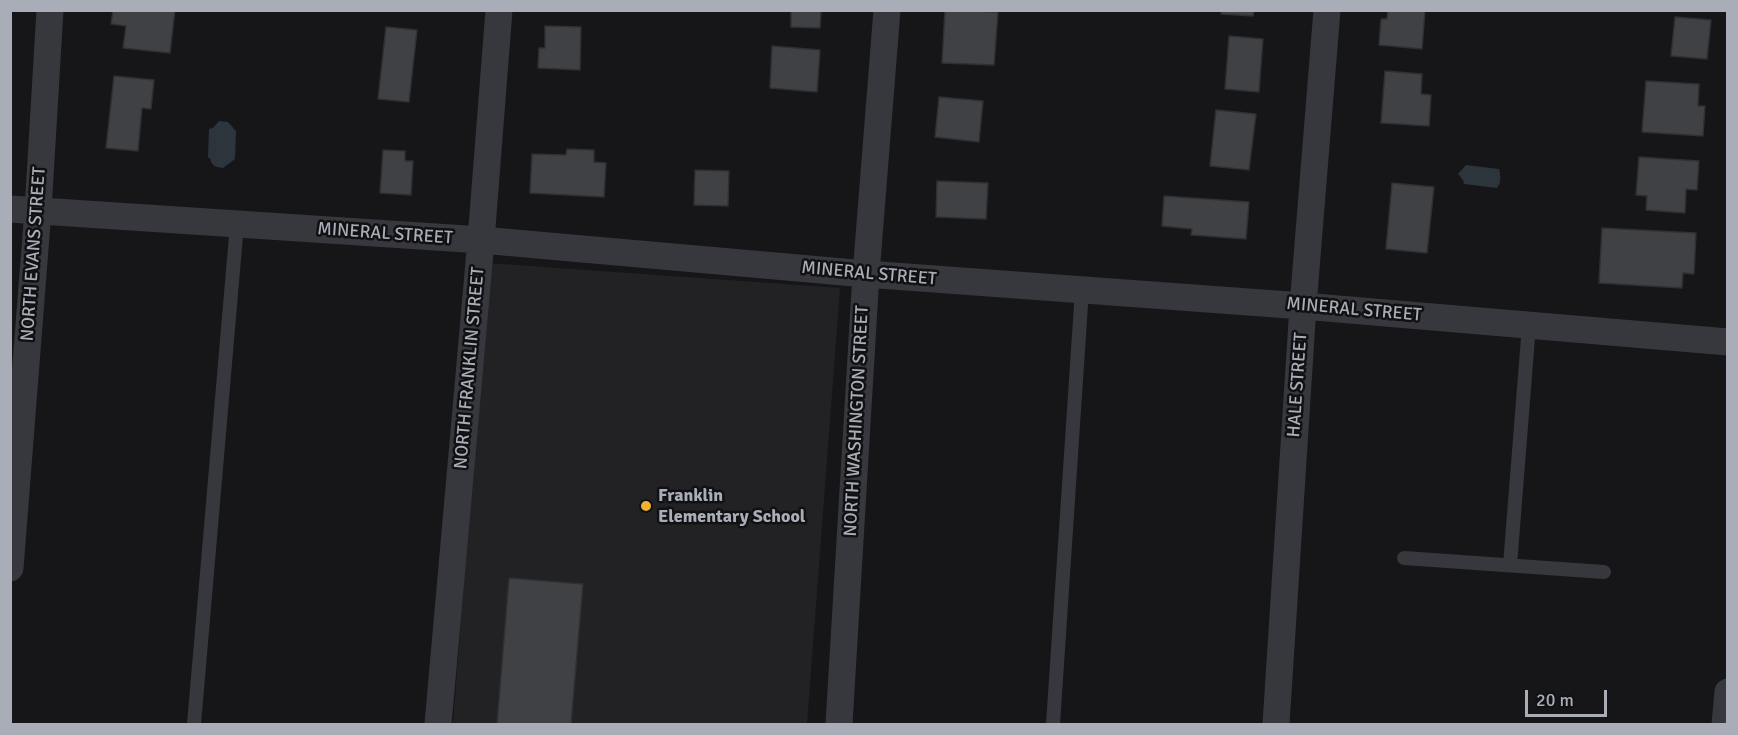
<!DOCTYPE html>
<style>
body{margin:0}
#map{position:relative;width:1738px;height:735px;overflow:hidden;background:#161618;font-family:Signika,sans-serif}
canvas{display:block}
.frame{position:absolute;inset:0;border:12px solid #a8adb8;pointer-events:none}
.scale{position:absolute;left:1525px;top:690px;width:82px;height:27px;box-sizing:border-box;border:3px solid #a8adb8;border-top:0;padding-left:8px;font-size:18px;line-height:21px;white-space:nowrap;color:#a8adb8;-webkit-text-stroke:4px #111113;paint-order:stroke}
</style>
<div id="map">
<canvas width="1738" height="735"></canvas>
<div class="frame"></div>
<div class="scale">20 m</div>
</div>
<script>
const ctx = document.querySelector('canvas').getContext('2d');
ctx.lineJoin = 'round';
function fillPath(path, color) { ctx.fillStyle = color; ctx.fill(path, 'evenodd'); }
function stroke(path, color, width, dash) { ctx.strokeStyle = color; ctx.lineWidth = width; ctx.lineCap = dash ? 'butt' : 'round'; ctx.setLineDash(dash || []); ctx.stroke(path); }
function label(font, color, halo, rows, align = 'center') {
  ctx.font = font + ' Signika,sans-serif'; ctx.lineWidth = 5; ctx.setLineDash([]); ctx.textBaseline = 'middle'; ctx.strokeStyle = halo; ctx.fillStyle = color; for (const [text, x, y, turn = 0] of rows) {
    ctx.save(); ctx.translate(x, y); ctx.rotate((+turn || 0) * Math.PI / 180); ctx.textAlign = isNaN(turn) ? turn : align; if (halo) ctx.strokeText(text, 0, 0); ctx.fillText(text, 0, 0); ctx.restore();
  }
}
fillPath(new Path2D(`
 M488 263 840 288 807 724H453Z`), '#222225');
fillPath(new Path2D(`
 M219 121 228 122 236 131 235 159 223 168C215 167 212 166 210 158H208L209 129 213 128Z
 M1466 165 1499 169C1501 176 1501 183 1497 188L1464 184 1463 180 1458 174Z`), '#2c353c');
const building = new Path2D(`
 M113 10H175L170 53 123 48 126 26 111 24Z
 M791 10H825L821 12 820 28 791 27Z
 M945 10 998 12 994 65 942 63Z
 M1222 10H1254L1253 16 1221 14Z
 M1388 10H1425L1422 49 1379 45 1381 19H1387Z
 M1675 17 1711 20 1707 59 1671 56Z
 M545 26 581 27 580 70 538 68 539 48H545Z
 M386 27 417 30 409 102 378 99Z
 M1229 36 1263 39 1259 92 1225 89Z
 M772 46 820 50 817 92 770 88Z
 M1385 71 1422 74 1421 94 1431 95 1429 126 1381 123Z
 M114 76 154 80 151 109 142 108 138 151 106 148Z
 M1646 81 1699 84 1698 106H1705L1703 136 1642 132Z
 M939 97 983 101 979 142 935 137Z
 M1216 110 1256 114 1249 170 1210 166Z
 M567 149 594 150V162L606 163 604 197 530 193 532 154 566 155Z
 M383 150 405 151V161H413L411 195 380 193Z
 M1639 157 1699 161 1697 190 1686 189 1685 213 1646 210 1647 196 1636 195Z
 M695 170 729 171 728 206 694 205Z
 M937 181 988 183 986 219 936 217Z
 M1392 183 1434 187 1427 253 1386 249Z
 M1164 196 1249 202 1246 239 1191 235 1192 229 1162 226Z
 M1602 228 1696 233 1694 274 1683 273 1682 288 1599 283Z
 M509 578 583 584 571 724H497Z`);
fillPath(building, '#404145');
stroke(building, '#303034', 1.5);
stroke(new Path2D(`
 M1404 558 1604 572
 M1510 565 1529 325
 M194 724 237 224
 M1053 724 1082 290`), '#37383d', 14);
stroke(new Path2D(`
 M10 209 481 240 866 274 1303 306 1728 342
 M10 568 38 210 50 10
 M438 724 481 240 499 10
 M839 724 866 274 887 10
 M1276 724 1303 306 1327 10
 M1725 724 1728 692`), '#37383d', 27);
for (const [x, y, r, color] of [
 [646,506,6,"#f2b134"]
]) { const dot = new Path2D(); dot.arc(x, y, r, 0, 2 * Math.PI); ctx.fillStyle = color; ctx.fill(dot); stroke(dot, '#111113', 2); }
label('18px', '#a8adb8', '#111113', [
 ["MINERAL STREET",385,234,4],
 ["NORTH EVANS STREET",34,254,-86],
 ["MINERAL STREET",869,274,5],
 ["MINERAL STREET",1354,310,5],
 ["NORTH FRANKLIN STREET",470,368,-85],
 ["HALE STREET",1298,385,-86],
 ["NORTH WASHINGTON STREET",857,421,-87]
]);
label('bold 18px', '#a8adb8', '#111113', [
 ["Franklin",658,496],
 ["Elementary School",658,517]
], 'left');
</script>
